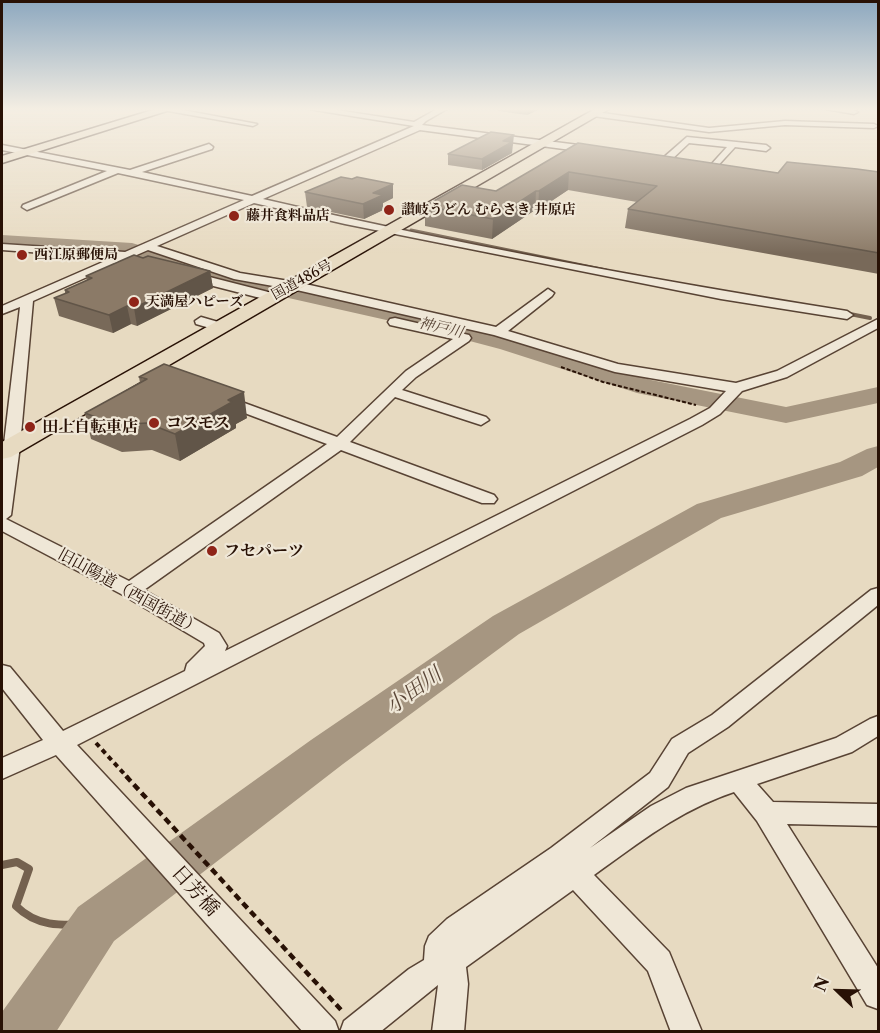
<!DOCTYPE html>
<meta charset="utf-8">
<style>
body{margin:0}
#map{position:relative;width:880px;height:1033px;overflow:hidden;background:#e7dac1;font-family:"Libre Caslon Text",serif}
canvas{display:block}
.frame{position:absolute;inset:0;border:3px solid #281105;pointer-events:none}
.north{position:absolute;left:808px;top:961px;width:60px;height:60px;-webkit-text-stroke:4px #efe7d7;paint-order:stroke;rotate:293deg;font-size:16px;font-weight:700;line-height:24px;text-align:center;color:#281105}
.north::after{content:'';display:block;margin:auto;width:21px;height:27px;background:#281105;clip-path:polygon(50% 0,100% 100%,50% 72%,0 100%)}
</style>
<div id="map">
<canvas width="880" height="1033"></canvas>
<div class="frame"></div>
<div class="north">N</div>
</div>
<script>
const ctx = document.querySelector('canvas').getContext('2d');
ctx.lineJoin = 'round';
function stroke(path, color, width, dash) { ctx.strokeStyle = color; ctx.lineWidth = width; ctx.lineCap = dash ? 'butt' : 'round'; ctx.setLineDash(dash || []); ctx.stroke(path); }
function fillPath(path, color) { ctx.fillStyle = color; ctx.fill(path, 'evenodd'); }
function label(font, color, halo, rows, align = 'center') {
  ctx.font = font + ' "Libre Caslon Text","Noto Serif JP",serif'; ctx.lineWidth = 4.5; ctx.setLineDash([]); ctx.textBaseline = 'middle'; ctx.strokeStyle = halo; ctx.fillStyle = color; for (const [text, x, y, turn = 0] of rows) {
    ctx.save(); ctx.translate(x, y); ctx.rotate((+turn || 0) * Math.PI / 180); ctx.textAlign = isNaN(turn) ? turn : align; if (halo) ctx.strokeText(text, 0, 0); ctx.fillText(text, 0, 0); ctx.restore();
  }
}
stroke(new Path2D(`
 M411 230 606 270`), '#74614f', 3);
stroke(new Path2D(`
 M845 313 870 318`), '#74614f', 4);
stroke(new Path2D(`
 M2 865 17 862 29 869 16 906C39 929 66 925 96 924`), '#74614f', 8);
fillPath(new Path2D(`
 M2 235 132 243 226 271 416 313 518 339 651 380 786 407 878 387V403L786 423 637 393 500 349 413 326 213 281 130 255 2 247Z
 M878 446V467L862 476 721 518 519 634 343 764 114 941 56 1032H2V1012L78 907 311 740 493 616 697 504 840 462 867 449Z`), '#a69681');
const minor = new Path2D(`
 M157 109H177L257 124 253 126Z
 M308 109H330L414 122 437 109H447L426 121 422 125 594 147 598 150 594 153 420 130 263 199C456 244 652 280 847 311L853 315 847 319 721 299 345 224 254 203 157 246 240 273 301 283 496 327 548 289 554 293 552 296 508 331 618 364 736 383 777 371 878 319V328L787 377 742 391 720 414 702 425 77 745 335 1021 339 1032H303L56 755 2 779V758L43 740 2 688V665L10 667 63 731 185 671 187 664 205 646 204 643 123 595 2 531V461L20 307 2 314V306L112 258 2 250V244L125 252 244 200 118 173 27 210 22 207 23 205 107 171 2 150V145L130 170 209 144 213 147 212 149 142 172 252 196 414 126ZM148 250 234 279 301 291 494 335 615 372 726 391 710 408 690 419 225 651 227 646 219 633 144 590 341 450 482 503H494L497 499 494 495 350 442 395 397 481 425 489 420 486 417 402 390 416 377 469 341 471 338 469 335 395 318 390 319 388 322 390 325 453 339 406 371 337 437 228 397H218L215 400 218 403 327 444 129 581 6 519 11 515 20 446 33 301Z
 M825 109H852L858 112 854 114Z
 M596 112 709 128 785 121 874 124 878 126 874 128 785 125 709 132 593 116 592 114Z
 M687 137 766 145 770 148 766 151 735 147 713 171 708 168 727 147 689 143 669 162H663V158Z
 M190 272 276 294 278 297 272 301 186 279 184 276Z
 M201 317 225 324 227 327 220 331 196 324 195 321Z
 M878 588V605L728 727 688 753 668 787 590 848 651 806 686 788 836 738 870 719 878 716V736L852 752 757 784 773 802 878 804V826L787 824 878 968V1009L867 1005 757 821 734 792C680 810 640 842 594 875L669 952 702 1032H671L648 971 573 890 466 967 468 984 464 1032H432L438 985 380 1032H340L344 1021 409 969 424 960 425 946 429 936 447 919 551 848 650 773 672 739 712 715 871 590Z`);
const major = new Path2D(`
 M156 109H173L2 163V156Z`);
const highway = new Path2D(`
 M595 109H609L11 457 2 459V442Z`);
stroke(minor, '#584334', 3);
stroke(major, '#281105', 3);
stroke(highway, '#281105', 3);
stroke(new Path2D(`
 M561 367 603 382 696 405`), '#281105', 2, [4, 2]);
stroke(new Path2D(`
 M96 743 128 778`), '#281105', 4, [5, 4]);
stroke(new Path2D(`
 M126 776 343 1012`), '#281105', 4.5, [7, 4.5]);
fillPath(minor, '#efe7d7');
fillPath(major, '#e7dac1');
fillPath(highway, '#e7dac1');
fillPath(new Path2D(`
 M498 110H538L527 115 498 111Z
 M578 143 778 173 879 172V274L625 228 628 209 637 202 568 190 538 210H535L492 239 425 226V206L496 191Z
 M513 145 512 146V153L482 170 448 165V154Z
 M352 179 393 184V198L383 203V210L364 219 307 207 305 192Z
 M143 258 210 271 213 288 137 326 131 324 113 333 59 316 54 298 65 294V290L87 281 86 276Z
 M139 377 247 418 236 424V428L180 461 152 450 122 452 91 439 85 413 140 383Z`), '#786959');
fillPath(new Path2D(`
 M528 110H538L527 115Z
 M514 135 512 153 482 170V159L503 141Z
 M569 172 568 190 538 210 539 191Z
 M393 184V198L383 203V210L364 219 363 204 373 193Z
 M536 191 535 210 492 239 493 219Z
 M210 271 213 288 137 326 134 308Z
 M127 306 131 324 113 333 109 315Z
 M244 392 247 418 236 424V428L180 461 175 434 228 400Z`), '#615548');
const building = new Path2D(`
 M491 132 514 135 503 141 512 142 482 159 448 154Z
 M578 143 778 173 787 162 857 169 879 172V253L628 209 657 186 569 172 539 191H536L493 219 425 206 462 185 496 191Z
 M341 177 352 179 357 177 393 184 373 193 383 195 363 204 305 192Z
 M134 255 143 258 148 256 210 271 134 308 127 306 109 315 54 298 69 292 65 290 92 278 86 276Z
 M164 364 244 392 228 400 232 402 175 434 147 423 116 425 85 413 147 379 139 377Z`);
fillPath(building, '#8b7a67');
stroke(building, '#615548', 1.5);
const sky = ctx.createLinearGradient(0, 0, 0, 254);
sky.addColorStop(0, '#8da8bf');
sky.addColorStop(0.43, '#f4eee3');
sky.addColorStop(1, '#f4eee300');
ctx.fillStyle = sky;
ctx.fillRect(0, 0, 880, 254);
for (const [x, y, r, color] of [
 [389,210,6,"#8f2418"],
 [234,216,6,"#8f2418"],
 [22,255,6,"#8f2418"],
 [134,302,6,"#8f2418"],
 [154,423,6,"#8f2418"],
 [30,427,6,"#8f2418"],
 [212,551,6,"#8f2418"]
]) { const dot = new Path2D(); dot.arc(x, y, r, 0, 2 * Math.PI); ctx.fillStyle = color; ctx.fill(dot); stroke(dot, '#efe7d7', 2); }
label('bold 14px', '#281105', '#efe7d7', [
 ["讃岐うどん むらさき 井原店",401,210],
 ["藤井食料品店",246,216],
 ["西江原郵便局",34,255],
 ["天満屋ハピーズ",146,302]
], 'left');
label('14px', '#281105', '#efe7d7', [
 ["国道486号",302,280,-29]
]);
label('italic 15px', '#5a4637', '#efe7d7', [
 ["神戸川",441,328,13]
]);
label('bold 16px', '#281105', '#efe7d7', [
 ["コスモス",166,423],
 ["田上自転車店",42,427],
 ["フセパーツ",224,551]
], 'left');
label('16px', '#281105', '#efe7d7', [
 ["旧山陽道（西国街道）",129,592,29]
]);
label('20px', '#281105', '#efe7d7', [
 ["日芳橋",195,891,48]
]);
label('italic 21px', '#5a4637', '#efe7d7', [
 ["小田川",414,691,-36]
]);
</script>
